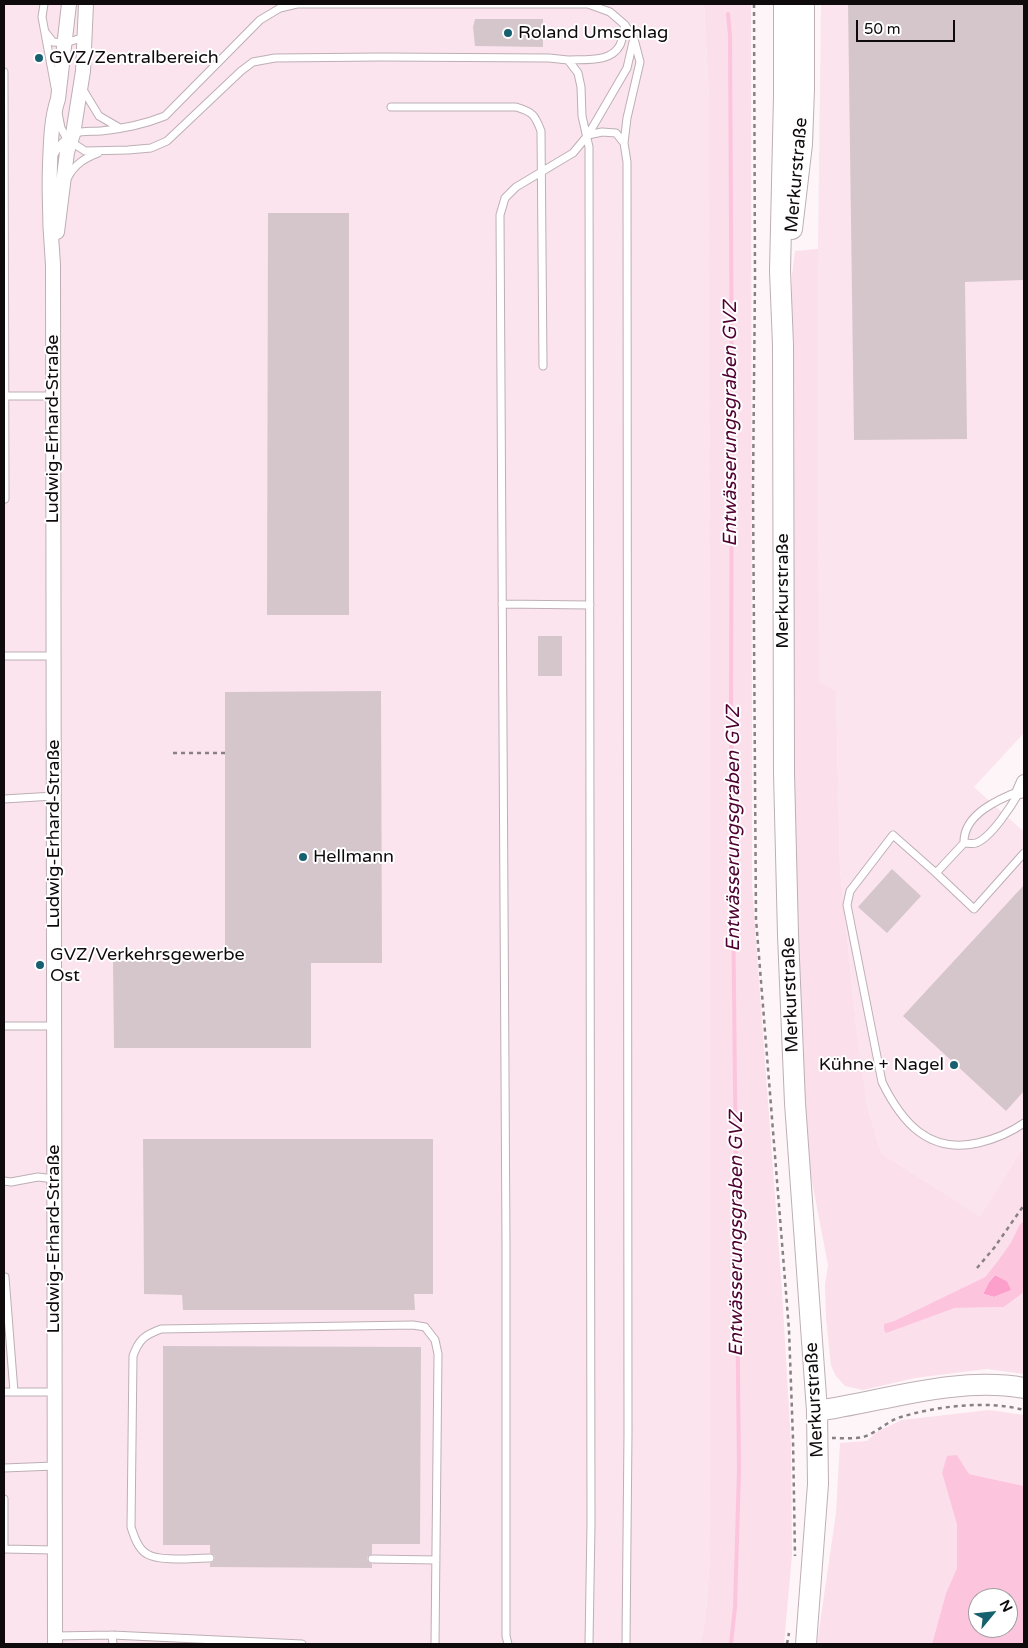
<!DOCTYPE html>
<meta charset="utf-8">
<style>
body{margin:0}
#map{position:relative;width:1028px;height:1648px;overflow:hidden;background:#fef5f8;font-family:"Varela Round",sans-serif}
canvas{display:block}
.frame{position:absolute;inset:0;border:5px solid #0f0a0c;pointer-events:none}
.north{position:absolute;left:968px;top:1588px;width:50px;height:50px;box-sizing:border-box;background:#fff;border:1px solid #9f9d9e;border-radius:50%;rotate:62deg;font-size:14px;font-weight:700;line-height:20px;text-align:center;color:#0f0a0c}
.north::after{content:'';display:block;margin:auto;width:18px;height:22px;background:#17606f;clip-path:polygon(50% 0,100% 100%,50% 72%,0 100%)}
.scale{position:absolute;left:856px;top:20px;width:99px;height:22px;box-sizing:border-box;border:2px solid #0f0a0c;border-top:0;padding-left:6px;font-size:15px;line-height:18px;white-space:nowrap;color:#0f0a0c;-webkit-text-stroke:4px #fff;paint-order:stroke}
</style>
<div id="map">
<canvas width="1028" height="1648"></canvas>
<div class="frame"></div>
<div class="north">N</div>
<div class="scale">50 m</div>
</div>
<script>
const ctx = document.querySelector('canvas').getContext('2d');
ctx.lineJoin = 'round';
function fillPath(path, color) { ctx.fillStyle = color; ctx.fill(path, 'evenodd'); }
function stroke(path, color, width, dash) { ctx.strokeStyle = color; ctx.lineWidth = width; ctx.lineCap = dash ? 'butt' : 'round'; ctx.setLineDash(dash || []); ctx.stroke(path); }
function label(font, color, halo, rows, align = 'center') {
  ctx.font = font + ' "Varela Round",sans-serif'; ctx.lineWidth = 4; ctx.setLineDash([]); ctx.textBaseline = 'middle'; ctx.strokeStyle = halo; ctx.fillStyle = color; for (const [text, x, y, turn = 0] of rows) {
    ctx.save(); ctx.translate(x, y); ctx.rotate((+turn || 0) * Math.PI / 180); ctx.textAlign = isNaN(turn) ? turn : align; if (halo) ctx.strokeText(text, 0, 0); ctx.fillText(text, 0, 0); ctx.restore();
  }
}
fillPath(new Path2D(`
 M4 4H704L709 98 710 1558 705 1622 700 1644H4Z
 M821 4H1024V733L974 787 1022 830 1024 827V1146L980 1216 881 1153 867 1105 856 1024 840 870 836 691 819 683 818 249Z`), '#fbe4ee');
fillPath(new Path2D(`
 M704 4H751L752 886 782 1291 791 1443 792 1555 784 1644H700L705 1622 710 1558 709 98Z
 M818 249 819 682 836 691 840 870 856 1024 867 1105 881 1153 980 1216 1024 1146V1220L1019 1226 1010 1244 997 1262 985 1277 894 1321 884 1324 924 1319 955 1308 1004 1307 1024 1292V1374L987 1369 915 1378 863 1390 845 1386 836 1376 831 1366 826 1318 825 1285 828 1265 808 1161 797 958 794 808 791 398 792 275 795 251Z
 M989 1410 1024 1415V1486L969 1474 957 1455 942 1473 957 1525V1568L946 1593 932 1644H817L836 1513 840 1443 867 1441 878 1431 902 1420Z`), '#fbdfeb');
fillPath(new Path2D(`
 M995 1275 1007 1281 1012 1290 994 1297 983 1294 989 1282Z`), '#fca0cb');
fillPath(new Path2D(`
 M1024 1220V1292L1004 1307 955 1308 886 1333 884 1330V1324L894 1321 985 1277 997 1262 1010 1244 1019 1226ZM995 1275 1007 1281 1011 1290 994 1297 983 1294 989 1282Z
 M957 1455 969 1474 1024 1486V1644H932L946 1593 957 1568V1525L942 1473 947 1456ZM978 1598H1008V1628H978Z`), '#fdc4de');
stroke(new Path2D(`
 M728 14 730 35 732 411 731 702 739 1470 735 1607 731 1644`), '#fdc4de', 4);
fillPath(new Path2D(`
 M848 4H1024V280L965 282 967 439 854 440Z
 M475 19H543V47L475 46 473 27Z
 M268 213H349V615H267Z
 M538 636H562V676H538Z
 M381 691 382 963H311V1048H114L113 961H225V692Z
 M892 869 921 896 887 933 858 907Z
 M1024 885V1091L1006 1111 903 1016Z
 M143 1139H433V1294H414L415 1310H183L182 1295 144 1294Z
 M163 1346 421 1347 420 1544H372V1554L368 1556 367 1559 369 1563 372 1564V1568L210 1567V1563L213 1562 215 1558 214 1555 210 1553V1545H163Z`), '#d5c6cc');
const lane = new Path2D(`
 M44 4 42 17 55 87
 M46 33 53 42 65 43 85 37
 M568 60C585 59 611 63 620 45 623 39 623 31 625 25
 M4 72 5 499
 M82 88 99 116 118 127
 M391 107H516C533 112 535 115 541 131L543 366
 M58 113 61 128 67 139 85 151 128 150 151 148 167 141 241 71 253 62 275 58 381 57 549 58 568 60 578 73 581 87 582 116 589 147 591 1524 589 1644
 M588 135 602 132 616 133 624 143
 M53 156C58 148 65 137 74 134 82 130 92 132 101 131 124 128 143 125 165 116L260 20 280 8 297 4H588L610 12 625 25 634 39 640 62 627 118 624 143 627 162 628 1432 626 1644
 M68 177C75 164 85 158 98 153
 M5 396H53
 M502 604 590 605
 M4 656H53
 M4 799 54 796
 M964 843C968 843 972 844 976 843 991 838 1012 805 1020 791
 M1024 853 974 909 936 873 893 835 850 891 847 905 882 1082C902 1123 929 1154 978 1143 995 1139 1010 1133 1024 1123
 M936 873 964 843C963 814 999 799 1022 790
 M4 1026H54
 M4 1181 11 1182 38 1177 54 1179
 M4 1277H5L14 1392H54
 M4 1392H14
 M4 1468 54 1466
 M4 1499V1549
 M4 1549 54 1550
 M210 1558C194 1558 160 1562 147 1554 138 1549 134 1536 131 1527L133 1356C139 1339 145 1335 161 1329L413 1325 425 1327 435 1340 438 1354 435 1644
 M372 1559 436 1560
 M112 1635 113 1644
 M55 1636 112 1635 302 1644
 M508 1644 506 1636V1245L500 215 505 198 516 187 573 153 588 135 627 68 633 42`);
const street = new Path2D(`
 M57 232 67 152 73 134 83 71 86 4
 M1020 791 1024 782
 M55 1644 53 265C50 231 49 198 50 164 51 142 51 120 58 99L69 4`);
const secondary = new Path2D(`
 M784 4V96L780 271 783 345 784 773 788 935 795 1103 817 1411 818 1484 806 1644
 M792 229 802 144 804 89V4
 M817 1411C885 1401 956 1376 1024 1388`);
stroke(lane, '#bdafb5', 9);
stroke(street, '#bdafb5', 16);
stroke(secondary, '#bdafb5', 22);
stroke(new Path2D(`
 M754 4 755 279 753 489 756 919 789 1330 793 1439 795 1556
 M173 753H225
 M977 1268 994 1248 1024 1205
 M832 1438C842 1438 854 1439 863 1437 877 1433 887 1421 901 1417 937 1406 988 1400 1024 1410
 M787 1644 789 1633`), '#888184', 2.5, [4, 4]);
stroke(lane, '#fff', 7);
stroke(street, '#fff', 14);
stroke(secondary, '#fff', 20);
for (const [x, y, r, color] of [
 [508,33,5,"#17606f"],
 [39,58,5,"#17606f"],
 [303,857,5,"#17606f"],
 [40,965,5,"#17606f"],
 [954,1065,5,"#17606f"]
]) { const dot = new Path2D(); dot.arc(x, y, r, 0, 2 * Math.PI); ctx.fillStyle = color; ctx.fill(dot); stroke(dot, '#fff', 2); }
label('18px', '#0f0a0c', '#fff', [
 ["Roland Umschlag",518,33],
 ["GVZ/Zentralbereich",49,58],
 ["Hellmann",313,857],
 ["GVZ/Verkehrsgewerbe",50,955],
 ["Ost",50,976],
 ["Kühne + Nagel",944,1065,"right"]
], 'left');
label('18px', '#0f0a0c', '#fff', [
 ["Merkurstraße",797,175,-85],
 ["Ludwig-Erhard-Straße",53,429,-90],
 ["Merkurstraße",783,591,-90],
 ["Ludwig-Erhard-Straße",54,834,-90],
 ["Merkurstraße",791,995,-92],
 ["Ludwig-Erhard-Straße",54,1239,-90],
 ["Merkurstraße",815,1400,-93]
]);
label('italic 19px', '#4f0031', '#fff', [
 ["Entwässerungsgraben GVZ",731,424,-90],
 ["Entwässerungsgraben GVZ",734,829,-90],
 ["Entwässerungsgraben GVZ",737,1234,-90]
]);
</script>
